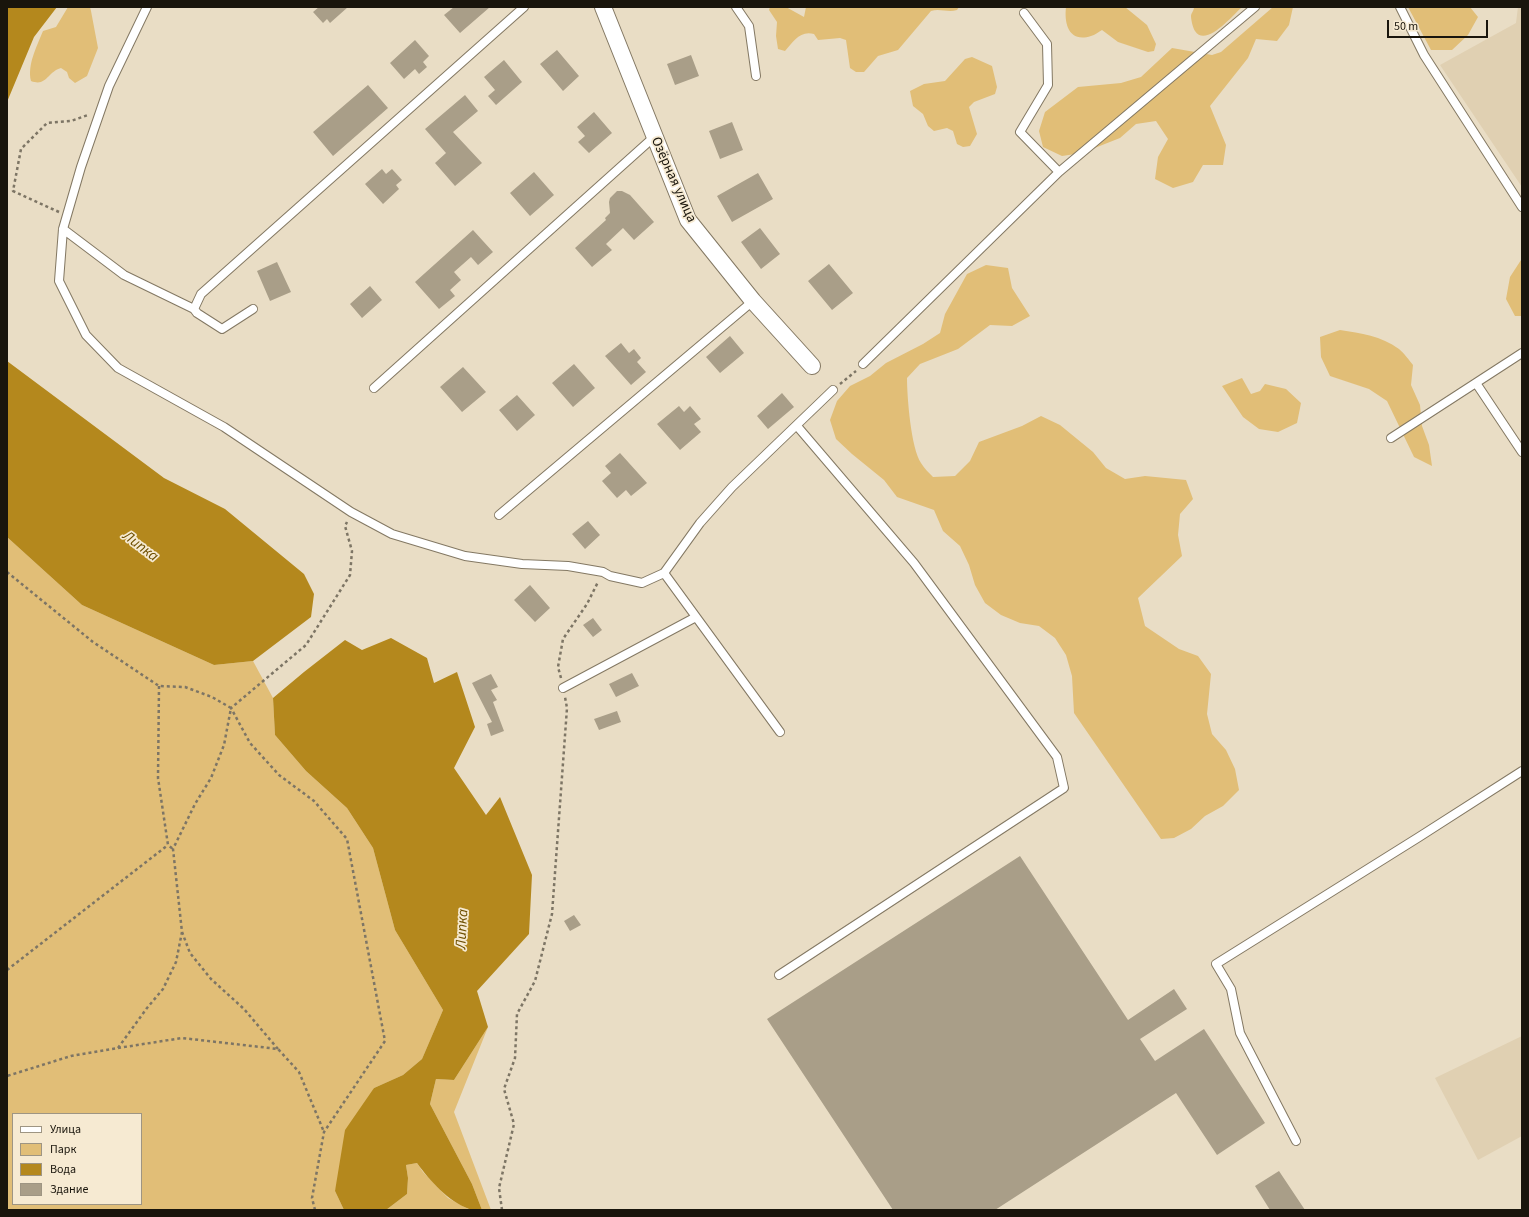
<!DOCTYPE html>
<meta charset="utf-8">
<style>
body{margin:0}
#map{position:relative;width:1529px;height:1217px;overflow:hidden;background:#e9ddc5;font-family:"Source Sans 3",sans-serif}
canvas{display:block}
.frame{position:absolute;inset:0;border:8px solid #19150c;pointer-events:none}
.legend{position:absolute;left:12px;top:1113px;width:130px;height:92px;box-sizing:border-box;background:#f6ead2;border:1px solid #9e9583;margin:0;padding:5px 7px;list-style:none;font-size:12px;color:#19150c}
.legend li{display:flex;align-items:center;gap:8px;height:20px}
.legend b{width:20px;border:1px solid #9e9583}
.scale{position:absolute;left:1387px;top:20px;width:101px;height:18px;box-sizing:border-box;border:2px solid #19150c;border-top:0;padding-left:5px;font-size:12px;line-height:14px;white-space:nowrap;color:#19150c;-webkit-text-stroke:3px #f6ead2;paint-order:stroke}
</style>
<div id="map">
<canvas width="1529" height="1217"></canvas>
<div class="frame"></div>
<ul class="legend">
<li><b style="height:5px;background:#fff"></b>Улица</li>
<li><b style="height:11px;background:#e1be77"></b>Парк</li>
<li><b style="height:11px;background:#b4881d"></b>Вода</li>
<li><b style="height:11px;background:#a99e88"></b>Здание</li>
</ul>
<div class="scale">50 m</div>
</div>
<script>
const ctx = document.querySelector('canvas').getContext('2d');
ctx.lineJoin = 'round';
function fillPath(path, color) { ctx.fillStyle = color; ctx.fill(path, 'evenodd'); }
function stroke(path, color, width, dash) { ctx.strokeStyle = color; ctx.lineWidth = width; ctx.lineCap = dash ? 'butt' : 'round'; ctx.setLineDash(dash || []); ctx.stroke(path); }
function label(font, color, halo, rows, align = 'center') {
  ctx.font = font + ' "Source Sans 3",sans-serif'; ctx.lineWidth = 3.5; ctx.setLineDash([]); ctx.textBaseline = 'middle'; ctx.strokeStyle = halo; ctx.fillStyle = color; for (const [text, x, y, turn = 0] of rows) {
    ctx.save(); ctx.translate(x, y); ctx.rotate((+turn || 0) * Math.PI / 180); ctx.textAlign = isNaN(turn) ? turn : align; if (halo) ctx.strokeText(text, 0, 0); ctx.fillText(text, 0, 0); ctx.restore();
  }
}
fillPath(new Path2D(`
 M1518 7H1522V187L1440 65 1516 23Z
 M1522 1036V1136L1478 1160 1435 1078Z`), '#e0d0b2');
fillPath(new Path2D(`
 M68 7H90L91 11 98 48 87 76 75 83 69 78 67 72 61 68C47 72 47 87 31 81 27 65 37 46 43 31L56 27Z
 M770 7H786L804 17 806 7H959L957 10C948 13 940 8 931 11L898 50 878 56 864 72H856L850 68 846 40 840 38 818 40 814 34C800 30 793 42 785 51L778 49 776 36 777 22 769 10Z
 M1066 7H1125L1147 25 1156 44 1154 51 1148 52 1118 42 1102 30C1098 32 1095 35 1091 36 1069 43 1064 24 1066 7Z
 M1194 7H1242C1233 15 1206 48 1195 31 1193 28 1191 20 1191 16 1191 13 1194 11 1194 7Z
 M1273 7H1293L1289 25 1277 41 1256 39 1248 58 1210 106 1226 145 1223 165H1203L1193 182 1173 188 1155 179 1158 157 1168 139 1156 121 1136 124 1120 138 1082 153 1062 156 1043 147 1039 131 1045 112 1078 87 1121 83 1141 77 1172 48 1212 55 1221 52Z
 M1408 7H1470L1478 17 1468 35 1452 50H1431Z
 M972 57 992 66 997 87 995 94 974 102 969 107 977 134 970 146 963 147 957 144 953 131 947 128 934 131 928 126 923 114 913 106 910 91 924 84 945 81 965 59Z
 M1521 260H1522V316H1515L1506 299 1510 277Z
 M986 265 1008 268 1012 288 1030 316 1012 326 990 325 958 349 920 364 907 378C907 397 911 448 921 463 924 468 929 473 933 477L955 476 970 461 979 442 1022 426 1041 416 1060 425 1093 452 1106 468 1125 479 1145 476 1186 480 1193 499 1180 514 1178 535 1182 556 1138 598 1145 626 1179 649 1198 656 1211 674 1207 714 1212 734 1226 750 1235 769 1239 790 1223 806 1205 816 1191 829 1174 838 1161 839 1074 713 1072 676 1066 655 1055 638 1039 626 1020 623 1001 615 985 603 975 585 969 565 960 546 943 531 934 510 897 497 884 480 852 454 836 439 830 420 837 401 850 386 870 376 886 363 923 344 940 333 945 314 967 274Z
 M1340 330C1361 333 1381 336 1399 349 1404 353 1409 360 1413 365L1411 385 1420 405 1422 426 1429 445 1432 466 1414 457 1387 401 1369 389 1330 376 1321 357 1320 337Z
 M1242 378 1251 394 1260 391 1265 384 1286 389 1301 403 1297 423 1278 432 1259 429 1243 417 1222 386Z
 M7 537 82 605 214 665 253 661 273 698 275 735 306 771 347 808 373 848 395 930 443 1010 422 1059 403 1075 374 1088 335 1191 344 1210H7ZM13 1114H141V1204H13Z
 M488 1027 454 1112 491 1210H482L472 1184 430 1104 436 1079 454 1080Z
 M417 1163 423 1172 448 1198 470 1210H386L407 1194 408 1178 406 1165Z`), '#e1be77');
fillPath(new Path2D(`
 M7 7H57L34 37 7 102Z
 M7 361 164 478 225 509 304 574 314 594 311 617 253 661 214 665 82 605 7 537Z
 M391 638 427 658 434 683 457 672 475 727 454 768 486 815 500 797 532 875 529 934 477 991 488 1027 454 1080 436 1079 430 1104 472 1184 482 1210C478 1210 473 1211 469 1209 448 1201 430 1181 417 1163L406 1165 408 1178 407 1194 386 1210H344L335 1191 345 1130 374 1088 403 1075 422 1059 443 1010 395 930 373 848 347 808 306 771 275 735 273 698 304 672 345 640 362 650Z`), '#b4881d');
fillPath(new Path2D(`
 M319 7H348L330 23 327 19 323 23 313 12Z
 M454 7H490L460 33 444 15Z
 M415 40 429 56 423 62 427 67 419 74 415 69 404 79 390 63Z
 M557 50 579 76 563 91 540 64Z
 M691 55 699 76 675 85 667 64Z
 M504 60 522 82 496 105 488 96 495 90 484 77Z
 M368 85 388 108 333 156 313 132Z
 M465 95 478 111 453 132 482 163 455 186 435 163 446 153 425 129Z
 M594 112 612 133 589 153 578 142 585 136 577 127Z
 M732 122 743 150 720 159 709 131Z
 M382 169 386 174 392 169 402 180 396 185 399 189 383 204 365 184Z
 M534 172 554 195 530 216 510 193Z
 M758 173 773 199 732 222 717 196Z
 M617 191H622L630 195 654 222 634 240 623 228 606 244 612 250 592 267 575 248 606 220 605 218 610 213 609 202 610 198Z
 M760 228 780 254 761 269 741 242Z
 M473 230 493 252 478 265 471 257 454 272 461 280 450 290 455 296 439 309 415 282Z
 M277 262 291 292 270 301 257 271Z
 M829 264 853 293 832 310 808 281Z
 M370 286 382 300 362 318 350 304Z
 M730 336 744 353 720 373 706 357Z
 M621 343 629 353 634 349 641 358 637 362 646 372 631 385 605 356Z
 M574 364 595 388 573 407 552 383Z
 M463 367 486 392 462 412 440 387Z
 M782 393 794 407 768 429 757 416Z
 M517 395 535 415 517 431 499 410Z
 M679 406 684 412 690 406 701 419 694 424 701 432 680 450 657 424Z
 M620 453 647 483 631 496 626 490 617 498 602 481 611 473 605 466Z
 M588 521 600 535 585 549 572 534Z
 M530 585 550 608 535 622 514 600Z
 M593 618 602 630 593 637 583 625Z
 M632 673 639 686 616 697 609 684Z
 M491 674 498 687 491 690 497 700 493 702 504 731 491 736 487 724 492 722 472 683Z
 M617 711 621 722 599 730 594 719Z
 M1020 856 1128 1020 1174 989 1187 1009 1140 1039 1155 1061 1204 1029 1265 1123 1217 1155 1176 1093 995 1210H893L767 1019Z
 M574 915 581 925 570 931 564 921Z
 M1279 1171 1305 1210H1270L1255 1186Z`), '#a99e88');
const lane = new Path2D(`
 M147 7 109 86 81 167 63 229 59 281 86 335 118 368 224 427 351 512 392 534 465 556 522 564 568 566 603 572 610 576 642 583 664 573 700 523 732 487 833 390
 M736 7 749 26 756 76
 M1400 7 1424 55 1522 207
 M1024 13 1047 44 1048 85 1020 132 1059 172
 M63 229 124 275 194 309 201 294 524 7
 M194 309 197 313 222 329 253 309
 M863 364 1059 172 1255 7
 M1476 383 1522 452
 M374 388 654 137
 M1391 438 1522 353
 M499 515 753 301
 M664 573 780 732
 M563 688 696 617
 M779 975 1064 788 1057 757 914 563 797 426
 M1296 1141 1240 1033 1231 989 1216 964 1419 837 1522 771`);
const street = new Path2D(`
 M603 7 688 220 753 301 812 366`);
stroke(lane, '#837863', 10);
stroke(street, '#837863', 18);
stroke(new Path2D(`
 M59 212 13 191 21 149 47 123 71 121 88 115
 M840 384 856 371
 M7 572 93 642 159 686 185 687 212 697 231 708 224 745 211 778 195 804 173 849 182 932 176 962 163 989 147 1008 118 1048 71 1056 7 1076
 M561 678 558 667 563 639 587 604 598 582
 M159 686 158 778 168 845 173 849
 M182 932 190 953 211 979 244 1009 278 1049
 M7 970 168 845
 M118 1048 182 1038 278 1049 299 1072 324 1132
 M315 1210 312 1198 324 1132 385 1041 347 839 314 801 279 775 250 743 231 708 306 645 350 575 352 551 345 526 347 522
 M502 1210 499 1188 514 1124 504 1089 515 1058 517 1014 535 981 552 914 567 708 565 697`), '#7d7565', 2.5, [3, 3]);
stroke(lane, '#fff', 8);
stroke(street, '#fff', 16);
label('14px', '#19150c', '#f6ead2', [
 ["Озёрная улица",673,180,66]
]);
label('italic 15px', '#6e4f00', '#f6ead2', [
 ["Липка",140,547,37],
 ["Липка",463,929,-87]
]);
</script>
